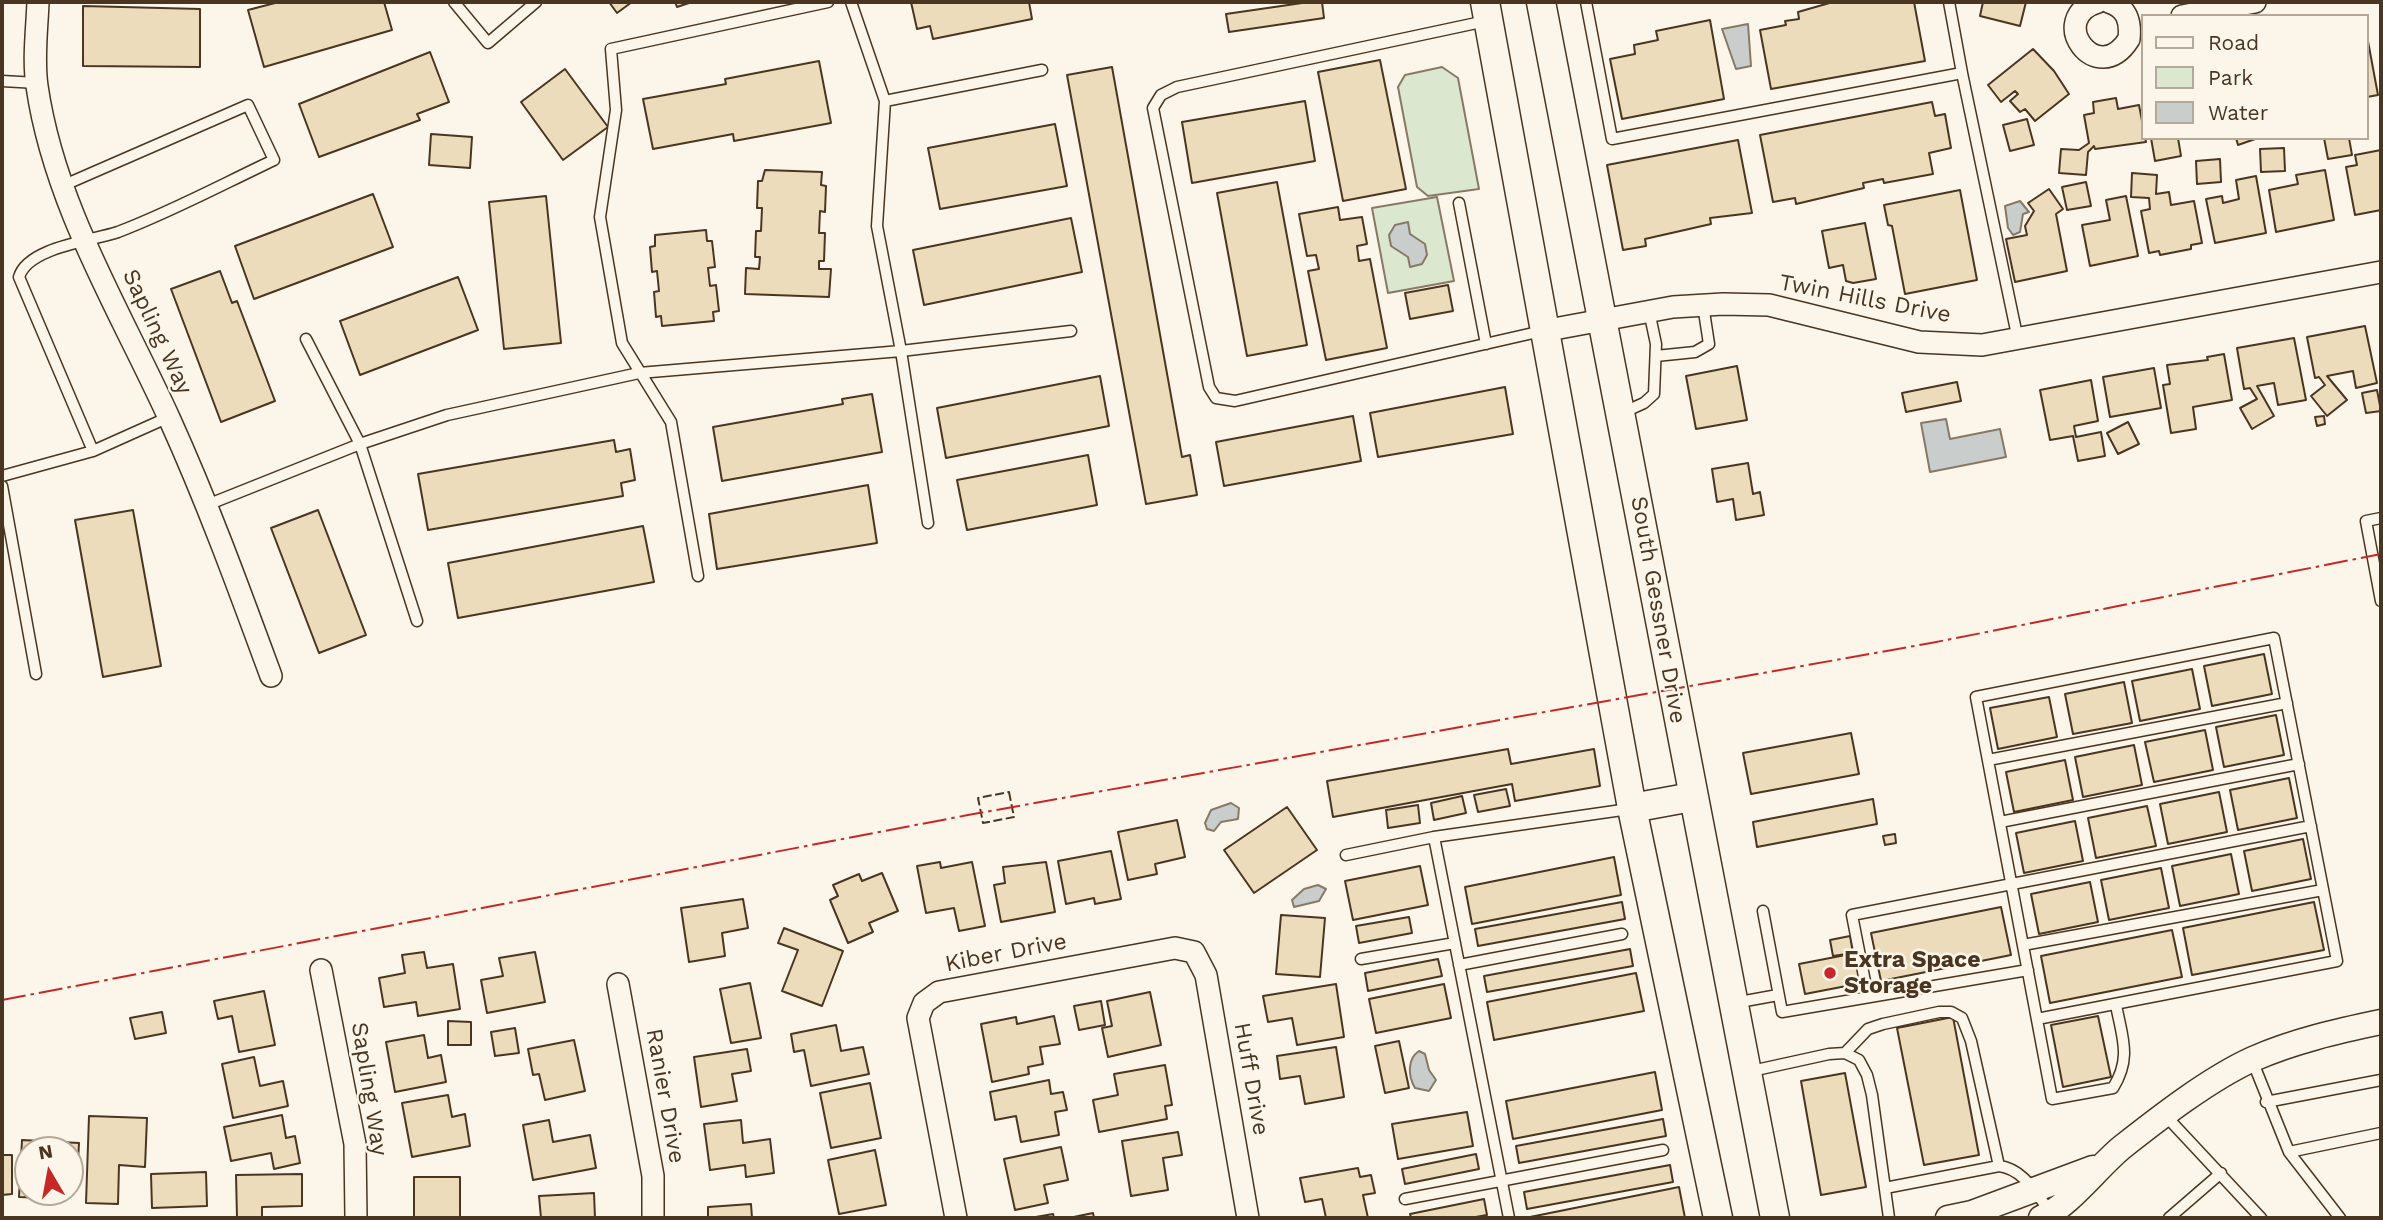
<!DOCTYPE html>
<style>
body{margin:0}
#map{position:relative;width:2383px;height:1220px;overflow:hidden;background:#fbf6e9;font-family:"Work Sans",sans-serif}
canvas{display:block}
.frame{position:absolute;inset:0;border:4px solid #4a3520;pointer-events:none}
.legend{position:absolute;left:2141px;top:14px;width:228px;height:126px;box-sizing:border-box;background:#fbf6e9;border:2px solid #b4a999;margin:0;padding:9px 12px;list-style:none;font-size:21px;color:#4a3520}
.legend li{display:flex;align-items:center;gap:14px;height:35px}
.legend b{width:35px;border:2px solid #b4a999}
.north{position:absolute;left:14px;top:1136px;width:70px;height:70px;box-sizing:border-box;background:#fbf6e9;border:2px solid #b4a999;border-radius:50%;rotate:350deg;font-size:19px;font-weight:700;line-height:28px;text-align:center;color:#4a3520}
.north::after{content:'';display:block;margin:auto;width:24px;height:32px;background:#c62828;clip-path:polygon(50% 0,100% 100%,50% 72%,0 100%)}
</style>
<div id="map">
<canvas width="2383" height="1220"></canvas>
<div class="frame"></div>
<ul class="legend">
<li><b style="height:9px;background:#fbf6e9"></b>Road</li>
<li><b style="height:19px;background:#dce7d0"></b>Park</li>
<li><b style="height:19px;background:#c9cecd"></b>Water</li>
</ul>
<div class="north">N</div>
</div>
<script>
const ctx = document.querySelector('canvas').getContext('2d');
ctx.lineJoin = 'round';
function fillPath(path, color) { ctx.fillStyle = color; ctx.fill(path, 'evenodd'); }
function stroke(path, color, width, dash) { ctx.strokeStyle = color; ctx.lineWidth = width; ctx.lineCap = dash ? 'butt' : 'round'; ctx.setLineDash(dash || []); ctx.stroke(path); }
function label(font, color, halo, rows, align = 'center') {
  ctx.font = font + ' "Work Sans",sans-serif'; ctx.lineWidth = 5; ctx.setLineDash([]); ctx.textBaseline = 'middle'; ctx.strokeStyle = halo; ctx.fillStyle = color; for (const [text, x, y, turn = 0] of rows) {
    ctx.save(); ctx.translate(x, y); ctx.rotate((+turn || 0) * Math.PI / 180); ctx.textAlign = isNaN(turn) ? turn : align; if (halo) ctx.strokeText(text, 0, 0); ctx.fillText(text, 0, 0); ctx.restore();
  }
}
const green = new Path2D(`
 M1442 67 1458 78 1479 189 1428 196 1417 187 1398 87 1405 75Z
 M1437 197 1454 281 1388 293 1372 208Z`);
fillPath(green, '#dce7d0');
stroke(green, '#887966', 2);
const water = new Path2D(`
 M1748 24 1751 66 1736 69 1722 29Z
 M2020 201 2029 212 2023 214 2020 232 2013 235 2008 228 2005 206Z
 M1408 222 1410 234 1425 244 1427 255 1422 264 1410 267 1408 257 1391 246 1389 235 1395 225Z
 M1946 419 1950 439 2000 429 2006 457 1930 472 1921 423Z
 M1231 803 1239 808 1238 819 1221 822 1214 831 1207 829 1205 823 1211 810Z
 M1318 885 1326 889 1319 901 1294 907 1292 900 1304 889Z
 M1419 1051 1425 1054 1429 1070 1436 1080 1429 1091 1415 1088C1408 1076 1407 1059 1419 1051Z`);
fillPath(water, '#c9cecd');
stroke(water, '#887966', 2);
const building = new Path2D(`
 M279 2H384L392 30 264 67 248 10Z
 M609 2H632L617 13Z
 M675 2H692L677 7Z
 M911 2H1029L1032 19 933 39 930 26 917 29Z
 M1309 2H1322L1324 18 1229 32 1226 14Z
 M1833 2H1914L1925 61 1771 89 1760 30 1786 25 1785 21 1799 19 1798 12Z
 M1983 2H2026L2020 26 1980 16Z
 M83 6 200 9V67L83 66Z
 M1710 20 1724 99 1622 119 1610 59 1635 54 1634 45 1658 40 1656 31Z
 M2367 36 2378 95 2367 97Z
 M2033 49 2054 71 2069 94 2035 121 2025 109 2020 112 2010 101 2018 94 2015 91 2001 102 1988 85Z
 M430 52 449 102 417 114 420 120 319 157 299 104Z
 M1380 60 1406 189 1343 201 1318 72Z
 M819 61 831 123 734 141 733 134 653 149 643 99 726 84 725 79Z
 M1112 67 1182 457 1190 455 1197 495 1146 504 1067 75Z
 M565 69 608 127 563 160 521 102Z
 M2116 98 2118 109 2139 105 2146 142 2095 149 2094 146 2088 152 2086 175 2059 173 2061 149 2079 150 2089 143 2084 115 2094 113 2093 102Z
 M1305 101 1315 161 1192 183 1182 122Z
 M1932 102 1935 116 1945 114 1951 148 1929 153 1933 174 1884 183 1883 179 1863 183 1864 188 1796 204 1795 198 1773 202 1760 135Z
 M2027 119 2034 145 2010 151 2003 125Z
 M1055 124 1067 186 940 209 928 148Z
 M431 134 472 137 470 168 429 165Z
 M2151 138H2178L2181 156 2155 161Z
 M2236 138H2258L2238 145Z
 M2324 138H2349L2352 155 2328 159Z
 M1738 140 1752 213 1710 218 1711 224 1645 239 1646 246 1623 250 1607 165Z
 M2284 148 2285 171 2261 172 2260 149Z
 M2381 150V210L2355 215 2346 167 2357 165 2355 155Z
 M2220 159 2221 182 2197 184 2196 161Z
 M765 170 822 172 821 185 826 186 825 212 820 211 819 233H825L824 261H819V269H831L829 297 745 294 746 268 759 269 760 257H755L756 231H761L762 208H757L758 181H762Z
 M2325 170 2334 220 2276 232 2269 190 2298 184 2296 175Z
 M2132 173 2157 175 2156 194 2169 192 2171 205 2194 201 2202 243 2191 245V249L2160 255 2159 251 2149 253 2141 211 2150 209 2149 198 2131 197Z
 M2256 176 2266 233 2215 243 2206 199 2222 196 2223 203 2239 199 2236 180Z
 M1277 182 1307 345 1247 356 1217 193Z
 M2086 182 2091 206 2067 210 2062 187Z
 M2049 189 2063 209 2056 214 2067 271 2015 282 2006 239 2027 235 2025 226 2034 211 2028 203Z
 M1960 190 1977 280 1905 294 1892 226 1888 225 1884 205Z
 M373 194 393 247 254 299 235 246Z
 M546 196 561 343 504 349 489 202Z
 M2126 196 2138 256 2090 266 2082 225 2110 220 2106 200Z
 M1338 207 1340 220 1362 217 1367 244 1357 246 1359 261 1370 259 1387 348 1326 360 1308 271 1319 269 1316 255 1307 256 1299 214Z
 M1071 218 1082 272 924 305 913 250Z
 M1865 223 1876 279 1853 283 1846 281 1843 265 1829 268 1822 231Z
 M706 230 707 241H712L715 267 708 268 710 286 716 285 719 311 713 312 714 321 662 326 661 316 656 317 654 292 659 291 657 271 652 272 650 247 655 246V235Z
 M220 271 232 303 237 301 275 401 221 422 171 289Z
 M458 277 478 330 360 375 340 321Z
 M1448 285 1453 311 1410 319 1405 293Z
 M2365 326 2377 383 2356 388 2353 371 2327 376 2347 400 2327 416 2311 396 2325 385 2319 377 2315 378 2307 337Z
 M2294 338 2306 400 2278 405 2274 383 2257 386 2274 416 2252 429 2240 408 2257 399 2250 388 2244 389 2237 348Z
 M2224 354 2232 400 2193 407 2196 429 2171 433 2163 385 2170 384 2167 365 2208 360 2207 357Z
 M1737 366 1747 420 1696 429 1686 376Z
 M2154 368 2161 408 2110 417 2103 377Z
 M1100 376 1109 426 946 458 937 408Z
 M2091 380 2098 421 2074 426 2076 437 2101 432 2105 456 2078 461 2073 436 2050 440 2040 390Z
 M1957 382 1961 401 1906 412 1902 393Z
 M1505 387 1513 434 1378 457 1370 413Z
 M2377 390 2381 411 2366 413 2362 393Z
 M872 394 882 452 722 481 713 427 843 404 842 399Z
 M1353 416 1361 461 1224 486 1216 442Z
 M2324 416 2325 424 2317 426 2315 417Z
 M2128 422 2139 444 2118 454 2107 433Z
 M614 440 616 452 630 449 635 480 621 483 623 496 428 530 418 474Z
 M1088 455 1097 505 967 530 957 480Z
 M1748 463 1753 494 1760 492 1764 515 1736 520 1733 499 1717 502 1712 469Z
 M868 485 877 543 717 569 709 514Z
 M133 510 161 666 103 677 75 520Z
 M318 510 366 635 319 653 271 528Z
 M643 526 654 582 458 618 448 563Z
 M2264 654 2272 694 2212 706 2204 666Z
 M2192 669 2200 709 2140 721 2132 681Z
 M2124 682 2132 723 2073 734 2065 694Z
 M2049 697 2057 737 1998 749 1990 708Z
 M2276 715 2284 755 2224 767 2216 727Z
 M2205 730 2213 770 2154 782 2145 742Z
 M1851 733 1859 774 1751 794 1743 753Z
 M2134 745 2142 785 2083 797 2075 757Z
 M1508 749 1511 764 1594 749 1600 786 1515 801 1512 784 1333 817 1327 781Z
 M2065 760 2073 800 2014 812 2006 772Z
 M2289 778 2297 818 2238 830 2230 790Z
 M1506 789 1510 806 1478 812 1474 795Z
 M2219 792 2227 832 2168 844 2160 804Z
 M1462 796 1466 813 1434 820 1431 803Z
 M1873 799 1877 824 1757 847 1753 822Z
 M1418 805 1420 823 1388 828 1386 810Z
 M2147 806 2156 846 2096 858 2088 818Z
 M1287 807 1317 850 1254 893 1224 850Z
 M1177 820 1185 857 1155 864 1157 874 1128 880 1118 832Z
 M2075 821 2083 861 2024 873 2016 833Z
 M1895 834 1896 843 1885 845 1883 836Z
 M2303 839 2311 879 2252 891 2244 851Z
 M1111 851 1121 899 1095 904 1094 898 1066 904 1058 861Z
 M2231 854 2239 894 2180 906 2172 866Z
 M1614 857 1621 895 1472 924 1465 887Z
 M940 862 941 868 972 862 985 926 959 931 954 908 926 913 917 866Z
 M1046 862 1055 912 1001 922 994 885 1005 883 1003 867Z
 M1420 866 1428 905 1353 920 1345 881Z
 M2161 868 2169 908 2109 920 2101 880Z
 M882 873 898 911 869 923 873 932 848 943 830 900 838 896 833 885 859 874 862 881Z
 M2090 882 2098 922 2039 934 2031 894Z
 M743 899 748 928 722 933 725 956 689 962 681 908Z
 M1622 902 1625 919 1478 946 1475 929Z
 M2314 902 2324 950 2192 975 2183 928Z
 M2001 907 2011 955 1881 981 1871 933Z
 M1281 915 1325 918 1320 977 1276 974Z
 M1409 917 1412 933 1359 943 1356 926Z
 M784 928 843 951 822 1006 782 991 798 950 778 943Z
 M2172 930 2182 977 2050 1003 2041 956Z
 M1850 936 1853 953 1833 956 1830 940Z
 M1630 949 1633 966 1487 992 1484 976Z
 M424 952 427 968 453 964 460 1009 418 1016 416 1002 384 1007 379 978 405 973 402 955Z
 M535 952 545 1002 487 1013 481 980 503 976 499 958Z
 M1856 953 1862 983 1805 994 1799 964Z
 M1438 959 1442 976 1368 991 1365 973Z
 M1636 973 1644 1011 1494 1040 1487 1002Z
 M750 983 761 1038 731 1043 720 989Z
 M1336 984 1344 1037 1297 1045 1292 1018 1268 1022 1263 996Z
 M1444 984 1451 1018 1376 1033 1369 999Z
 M264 991 275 1045 239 1052 232 1016 218 1019 214 1001Z
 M1150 992 1161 1045 1108 1057 1102 1028 1112 1026 1107 1001Z
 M1101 1001 1105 1025 1079 1030 1074 1006Z
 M162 1012 166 1033 135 1039 130 1018Z
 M1054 1016 1060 1044 1040 1047 1043 1064 1028 1067 1029 1074 992 1082 981 1024 1016 1017 1017 1024Z
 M2098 1016 2111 1077 2063 1087 2051 1025Z
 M1953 1017 1979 1155 1924 1165 1897 1028Z
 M448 1021 471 1022V1045H448Z
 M836 1025 841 1051 863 1047 869 1074 811 1086 804 1050 794 1052 791 1034Z
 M515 1028 519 1053 495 1056 491 1032Z
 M424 1035 428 1058 441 1055 446 1082 395 1092 386 1042Z
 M574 1040 585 1091 545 1100 539 1074 533 1075 528 1049Z
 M1399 1041 1409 1088 1385 1093 1375 1046Z
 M1336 1047 1344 1097 1305 1104 1300 1076 1280 1079 1277 1056Z
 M747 1049 751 1071 732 1074 737 1101 701 1107 694 1057Z
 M254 1057 260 1086 283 1081 288 1106 233 1118 222 1064Z
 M1165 1065 1172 1105 1165 1106 1167 1119 1099 1132 1093 1100 1118 1095 1114 1074Z
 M1655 1072 1662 1110 1513 1139 1506 1101Z
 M1845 1073 1866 1187 1821 1195 1801 1081Z
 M1049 1080 1051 1094 1063 1092 1067 1110 1055 1112 1059 1135 1021 1142 1016 1116 995 1120 990 1092Z
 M870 1083 881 1138 831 1148 820 1093Z
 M448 1095 452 1117 465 1114 470 1146 412 1157 402 1103Z
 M1467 1112 1473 1146 1398 1159 1392 1124Z
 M282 1115 286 1138 295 1136 300 1163 274 1169 271 1153 231 1161 224 1127Z
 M89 1116 147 1118 145 1167 119 1165 118 1204 86 1203Z
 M1663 1119 1666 1136 1519 1163 1516 1146Z
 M549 1120 553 1142 590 1135 596 1168 533 1180 523 1125Z
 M741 1120 743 1143 770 1139 774 1173 746 1177 745 1165 710 1170 704 1124Z
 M1178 1132 1182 1155 1163 1158 1168 1190 1131 1196 1122 1141Z
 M22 1140 79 1143 77 1180 70 1179V1150H28V1192H45L44 1198 19 1197Z
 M1061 1147 1068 1180 1044 1185 1048 1203 1015 1210 1004 1159Z
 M875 1150 886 1205 839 1214 828 1160Z
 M1476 1154 1479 1169 1405 1184 1402 1169Z
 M2 1155H12V1194L2 1195Z
 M1670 1165 1673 1182 1527 1209 1524 1192Z
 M1358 1168 1360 1177 1371 1175 1375 1193 1363 1195 1368 1218H1326L1322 1199 1305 1202 1300 1178Z
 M206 1172 207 1206 152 1208 151 1174Z
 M302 1174V1206L262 1207V1218H237L236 1175Z
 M414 1177H460V1218H414Z
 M1679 1187 1685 1218H1530V1217Z
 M594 1193 595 1218H541L539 1196Z
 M1484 1199 1487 1215 1470 1218H1411L1410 1214Z
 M751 1204 752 1218H708V1207Z
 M1093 1213 1094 1218H1069Z
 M1053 1214 1054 1218H1030Z`);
fillPath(building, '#ecdcbc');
stroke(building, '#4a3520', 2);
const service = new Path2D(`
 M454 2 488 43 536 2
 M851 2 885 101 877 226 901 351 928 523
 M1586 2 1612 139 1962 73 1949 2
 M1486 21 1177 87 1161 95 1153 108 1209 387 1216 398 1235 401 1542 331
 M1962 73 2018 340
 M2 81 37 83
 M885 101 1042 70
 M62 186 248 105 274 160C223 184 171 212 118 232 92 241 28 247 19 277L93 451
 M1459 203 1486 344
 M306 339 360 444 417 621
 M1656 356 1695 352 1709 344 1703 305
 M1622 413 1644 403 1654 394 1656 344 1649 311
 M2 476 93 451 169 417
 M2 486 36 674
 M207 505 360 444 447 415 639 373 901 351 1071 331
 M2381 518 2366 521 2381 601
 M698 576 671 422 622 343 600 217 616 110 611 49 828 2
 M1988 760 2287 703
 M2000 822 2299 764
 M1434 837 1509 1218
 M1346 855 1434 837 1629 809
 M1763 911 1782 1012 2028 970
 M2023 945 2323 890
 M1361 959 1455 943
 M1459 965 1622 934
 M1868 997 1852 915 2311 826
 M1734 1003 1778 995
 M2037 1019 2337 961 2274 638 1976 697 2052 1099 2113 1088C2132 1058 2122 1037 2116 1005
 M1845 1053 1868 1029 1883 1024 1939 1012H1951L1962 1018 1971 1041 1999 1166
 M2252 1060 2289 1152 2340 1218
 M1747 1072 1829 1054 1845 1053 1859 1060 1867 1075 1872 1095 1889 1218
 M2266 1102 2381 1080
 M2164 1114 2261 1218
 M2289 1152 2381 1133
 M1885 1188 1999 1166C2024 1169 2036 1194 2051 1213
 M1405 1199 1663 1150
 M2169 1218 2221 1173`);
const minor = new Path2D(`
 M38 2C37 29 33 59 37 86 54 205 121 312 170 420 208 504 239 589 271 676
 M2098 2C2045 18 2097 90 2129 39 2131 21 2127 8 2109 2
 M2182 16 2255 2
 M1543 331 1673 307 1723 304 1769 305 1919 342 1982 345 2381 272
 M321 970 355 1144 356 1218
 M618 984 653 1176V1218
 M956 1218 918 1018 924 1003 939 992 1175 948 1194 952 1206 975 1248 1218`);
const tertiary = new Path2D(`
 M1948 1218 1972 1213 2093 1168
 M2041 1218C2069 1206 2096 1169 2121 1148 2159 1118 2209 1079 2253 1059 2294 1041 2338 1031 2381 1022`);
const secondary = new Path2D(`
 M1485 2 1632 808 1718 1218
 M1541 2 1775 1218
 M1632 808 1692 797`);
stroke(service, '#4a3520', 13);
stroke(minor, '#4a3520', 24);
stroke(tertiary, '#4a3520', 27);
stroke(secondary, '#4a3520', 31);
stroke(service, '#fbf6e9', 10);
stroke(minor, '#fbf6e9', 21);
stroke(tertiary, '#fbf6e9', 24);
stroke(secondary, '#fbf6e9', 28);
stroke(new Path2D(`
 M1009 792 1014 817 983 823 978 798Z`), '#4a3520', 2, [9, 3.5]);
stroke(new Path2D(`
 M2 1000 968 815 1931 643 2381 554`), '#c62828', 2, [24, 5, 3.5, 5]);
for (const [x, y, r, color] of [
 [1830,973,7,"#c62828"]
]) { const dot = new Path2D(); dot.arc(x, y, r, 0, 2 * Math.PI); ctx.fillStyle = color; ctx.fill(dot); stroke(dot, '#fbf6e9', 2.5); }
label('23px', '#4a3520', '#fbf6e9', [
 ["Twin Hills Drive",1865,299,11],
 ["Sapling Way",157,332,65],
 ["South Gessner Drive",1658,610,80],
 ["Kiber Drive",1006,953,-11],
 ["Huff Drive",1251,1079,80],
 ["Sapling Way",369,1089,81],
 ["Ranier Drive",665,1096,80]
]);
label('bold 23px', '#4a3520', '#fbf6e9', [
 ["Extra Space",1844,960],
 ["Storage",1844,986]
], 'left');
</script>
